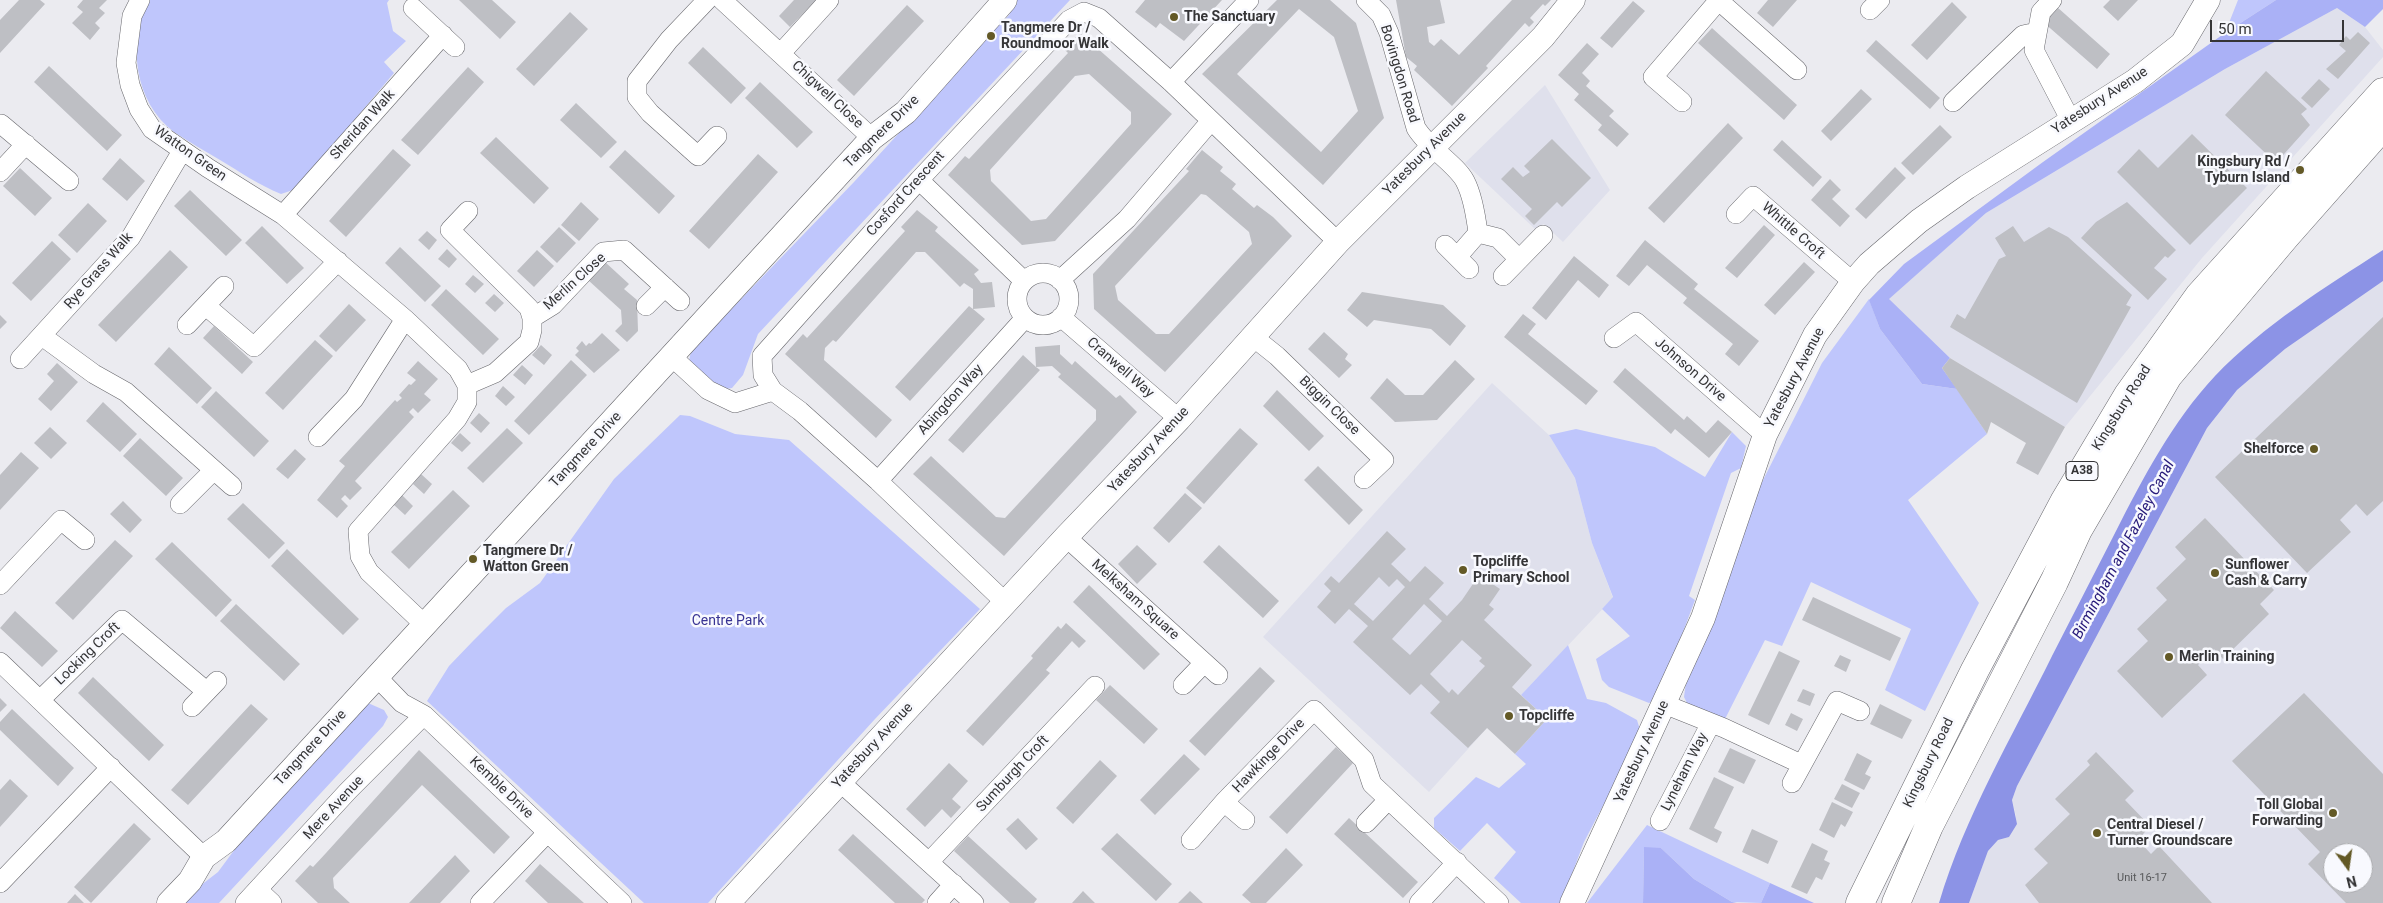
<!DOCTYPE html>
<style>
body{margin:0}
#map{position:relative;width:2383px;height:903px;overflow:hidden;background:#ebebf0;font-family:Roboto,sans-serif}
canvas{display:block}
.north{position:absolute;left:2323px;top:843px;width:50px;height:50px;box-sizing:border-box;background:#f8f9fe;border:1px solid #aaabae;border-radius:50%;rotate:166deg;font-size:14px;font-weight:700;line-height:20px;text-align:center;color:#353537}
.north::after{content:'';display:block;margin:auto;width:18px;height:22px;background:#635926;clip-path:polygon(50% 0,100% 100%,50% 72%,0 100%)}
.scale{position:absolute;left:2210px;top:20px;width:134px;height:22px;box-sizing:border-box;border:2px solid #353537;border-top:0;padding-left:6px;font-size:15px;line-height:18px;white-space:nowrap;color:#353537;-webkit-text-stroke:4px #f8f9fe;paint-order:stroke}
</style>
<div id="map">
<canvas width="2383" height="903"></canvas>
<div class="north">N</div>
<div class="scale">50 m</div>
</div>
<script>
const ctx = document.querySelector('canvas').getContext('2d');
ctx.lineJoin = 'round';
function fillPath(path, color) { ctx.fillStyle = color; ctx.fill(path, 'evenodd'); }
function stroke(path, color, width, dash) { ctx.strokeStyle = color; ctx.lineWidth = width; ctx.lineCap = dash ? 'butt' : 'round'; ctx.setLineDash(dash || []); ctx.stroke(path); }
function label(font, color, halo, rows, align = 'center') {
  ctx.font = font + ' Roboto,sans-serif'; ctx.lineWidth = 5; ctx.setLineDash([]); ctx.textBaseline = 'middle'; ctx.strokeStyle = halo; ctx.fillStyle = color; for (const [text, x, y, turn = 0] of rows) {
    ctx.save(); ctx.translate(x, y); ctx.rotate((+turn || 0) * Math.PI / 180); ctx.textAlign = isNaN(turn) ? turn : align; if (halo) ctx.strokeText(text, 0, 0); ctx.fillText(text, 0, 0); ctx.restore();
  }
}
fillPath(new Path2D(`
 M2337 8 2365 27 2383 50V57L2202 258 2065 427 1950 358 1888 299 1986 213 2225 69Z
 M1545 85 1610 190 1563 242 1544 224 1535 229 1465 163Z
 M2383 281V903H1969L1988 851 1998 840 2009 837 2016 816 2012 800 2017 786 2207 428 2237 390 2285 349ZM2333 853H2363V883H2333Z
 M1492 383 1549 435 1575 478 1592 543 1613 598 1521 695 1503 678 1487 728 1429 792 1263 637Z`), '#dfe0ec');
fillPath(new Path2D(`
 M149 0H389L387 3 393 31 406 41 384 62 394 73 296 189 281 194C259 185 240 172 220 160 205 151 189 142 174 132 134 102 127 42 149 0Z
 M1016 0H1070L758 334 743 375 732 388 719 390 689 361 691 351 854 182 899 133 921 104 1010 14 1007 10Z
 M2238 0H2276L2225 33Z
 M1869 299 1880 329 1922 384 1957 389 1987 434 1908 500 1979 603 1925 711 1885 690 1911 629 1811 582 1782 646 1765 640 1725 719 1688 705 1684 697 1686 682 1754 498 1822 363Z
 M680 415 690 416 735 434 789 440 980 609 875 719 708 903H644L427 701 449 666 473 641 506 608 540 583 614 479Z
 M1576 429 1655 447 1705 477 1732 432 1746 446 1741 468 1731 473 1689 596 1695 600 1658 699 1649 703 1609 687 1602 680 1596 659 1630 636 1602 609 1613 597 1592 543 1575 478 1549 435Z
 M1568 645 1587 699 1606 703 1637 720 1641 733 1584 842 1561 903H1521L1494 878 1516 852 1487 823 1460 851 1434 828V818L1476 777 1499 788 1526 764 1515 754 1547 719 1521 695Z
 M368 703 384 710 388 717 383 726 219 903H178L218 872 258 818Z
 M1647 825 1770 883 1761 903 1732 902 1694 879 1661 848H1644L1643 903H1587Z`), '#bfc6fc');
fillPath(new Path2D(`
 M2276 0H2383V9L2365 27 2337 8 2225 69 1986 213 1889 299 1950 358 1942 368 1957 389 1922 384 1880 329 1869 300 1904 264 2043 162 2225 33Z
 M1644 847 1661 848 1694 879 1732 902 1737 903H1643Z
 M1770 883 1814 903H1761Z`), '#aab1f6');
fillPath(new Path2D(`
 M2383 250V281L2285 349 2237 390 2207 428 2017 786 2012 800 2017 824 2009 837 1998 840 1988 851 1969 903H1939C1965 816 2012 737 2052 656 2073 615 2094 574 2115 533 2143 478 2172 422 2215 376 2264 325 2324 288 2383 250Z`), '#8c93e6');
fillPath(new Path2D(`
 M19 0H40L45 4 0 53V20Z
 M83 0H107L99 8 105 13 95 23 100 28 90 40 72 23 83 12 77 7Z
 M459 0H492L516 22 500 39Z
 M794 0H816L790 27 779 16Z
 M1145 0H1222L1184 41 1160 23 1156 28 1135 12Z
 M1277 0H1330L1356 23 1384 118 1323 185 1202 74ZM1299 9 1334 37 1358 111 1321 152 1237 74Z
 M1396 0H1440L1445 23 1427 27 1429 42 1434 46 1441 39 1459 55 1512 0H1551L1545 6 1543 4 1530 18 1534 22 1529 27 1525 23 1486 66 1488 68 1452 106 1414 70 1417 66 1406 57Z
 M1768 0H1797L1773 27 1757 13Z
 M2110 0H2138L2118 21 2103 7Z
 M1633 1 1645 11 1612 48 1600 38Z
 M1952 2 1967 17 1927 60 1911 45Z
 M907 5 924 21 854 96 837 80Z
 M2057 7 2110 54 2097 69 2043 22Z
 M570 12 588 29 534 86 516 69Z
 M1712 28 1797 105 1784 120 1698 43Z
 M2358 32 2370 43 2338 79 2326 69 2346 51 2339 45 2346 36 2350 40Z
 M1080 33 1172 114 1055 241 1022 245 948 175 965 156 969 159 1068 53 1064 49ZM1089 74 1131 112V124L1046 219 1031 221 991 181 990 170 1075 76Z
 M1876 40 1940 98 1930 109 1866 51Z
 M1587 43 1599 54 1582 73 1590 81 1586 86 1614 111 1609 116 1629 134 1617 147 1598 130 1602 125 1574 100 1579 94 1558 75Z
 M703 47 746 88 731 104 688 63Z
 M49 66 122 135 107 151 34 82Z
 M468 67 484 82 418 155 401 140Z
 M2266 71 2307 109 2301 114 2310 125 2276 163 2225 115Z
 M2319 79 2330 89 2312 108 2301 98Z
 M760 82 813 132 797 148 745 98Z
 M1861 89 1872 99 1831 141 1821 131Z
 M576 103 617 142 601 158 560 120Z
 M1728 123 1743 138 1664 223 1648 208Z
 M1940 125 1952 137 1913 175 1901 163Z
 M2192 134 2247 188 2190 245 2117 172 2139 149 2158 168Z
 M496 137 549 188 534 204 480 153Z
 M1552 139 1591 178 1562 207 1557 202 1534 225 1525 216 1532 209 1501 179 1513 167 1523 177 1530 172 1524 166Z
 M1782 140 1822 177 1813 187 1773 150Z
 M393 149 411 165 346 237 329 221Z
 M625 150 675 196 659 214 609 167Z
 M1202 150 1223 167 1220 171 1236 184 1232 189 1254 208 1257 205 1273 217 1292 236 1165 372 1094 309 1093 274 1189 171 1186 169ZM1201 194 1206 195 1249 232 1252 244 1169 334H1156L1118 300 1115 286Z
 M758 154 778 172 709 249 689 231Z
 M120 158 145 181 127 201 102 179Z
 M1895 167 1906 178 1866 219 1855 209Z
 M20 168 52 198 35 216 3 186Z
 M1830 179 1841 190 1832 199 1850 216 1840 227 1811 200Z
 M190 190 242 240 226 256 174 206Z
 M581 202 599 219 579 241 561 225Z
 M2127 202 2176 250 2168 258 2165 256 2154 268 2167 279 2148 300 2081 238 2096 222Z
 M88 203 107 221 77 253 58 235Z
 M917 210 938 227 935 231 979 270 974 274 981 283 992 282 995 307 973 309 985 319 910 401 895 387 969 306 973 309V289L964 283 960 287 925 252H916L836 342 833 340 825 348 824 360 892 420 876 438 785 354 803 334 807 338 905 231 901 227Z
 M1764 225 1775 235 1737 278 1725 268Z
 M262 226 304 268 287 284 245 243Z
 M2013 226 2024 242 2049 227 2068 237 2132 295 2126 305 2131 307 2077 403 1950 327 1957 314 1965 319 1999 259 2006 256 1995 238Z
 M559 227 576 243 557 263 540 247Z
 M427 231 437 240 429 250 418 240Z
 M1645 240 1698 284 1694 289 1759 341 1739 366 1725 354 1733 344 1683 303 1687 298 1647 265 1629 286 1616 276Z
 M52 241 71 259 31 301 12 283Z
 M400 247 441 286 425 302 385 263Z
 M447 249 457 259 449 268 438 259Z
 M170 250 188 267 116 342 98 325Z
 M537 250 554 266 534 287 517 271Z
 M1574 256 1609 285 1599 298 1578 280 1546 320 1532 308Z
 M605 262 629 284 624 289 637 300 638 331 627 342 615 331 622 324 621 310 588 280Z
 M1804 262 1815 272 1775 315 1764 305Z
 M473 275 484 284 475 293 465 284Z
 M446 289 499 339 483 355 431 305Z
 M1362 292 1443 305 1466 326 1450 346 1431 329 1374 320 1367 327 1347 310Z
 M494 294 504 303 495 312 485 303Z
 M349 304 366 320 336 352 319 336Z
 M1523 314 1536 324 1528 334 1598 391 1586 405 1504 337Z
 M0 315 7 322 0 329Z
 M2383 317V501L2367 516 2356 504 2340 520 2351 532 2307 573 2215 477Z
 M214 326 253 362 242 374 203 338Z
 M1324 332 1348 354 1345 359 1352 365 1339 378 1308 349Z
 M602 333 620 350 594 373 575 355 579 351 576 348 582 341 586 346 589 343 591 344Z
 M315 340 333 356 283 410 265 393Z
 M541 345 552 355 544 365 532 355Z
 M1060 345V354L1072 365 1075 361 1116 398 1120 395 1137 412 1004 556 913 474 931 456 996 517 1005 518 1096 420V410L1058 377 1061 374 1052 366 1036 367 1040 370 963 453 948 440 1023 355 1036 367 1035 347Z
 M169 347 212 388 197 404 154 364Z
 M1950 358 2065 427 2038 475 2016 463 2026 443 1991 422 1987 434 1942 368Z
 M571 360 587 375 529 435 514 421Z
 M1455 360 1475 379 1437 420 1395 422 1370 398 1387 378 1405 395H1423Z
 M418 361 438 379 424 394 431 400 418 413 413 408 409 412 414 417 355 481 362 488 350 500 345 495 341 499 348 506 337 518 317 500 345 466 339 461 395 400 397 402 402 398 399 395 409 384 411 385 416 380 407 373Z
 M57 363 78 382 51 411 38 399 54 381 47 374Z
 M522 365 533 375 525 385 513 375Z
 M1625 368 1684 420 1687 416 1706 433 1718 420 1732 432 1709 458 1675 429 1671 434 1613 382Z
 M503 386 515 397 506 406 495 396Z
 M1277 390 1324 436 1309 451 1263 406Z
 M216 391 269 441 254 457 201 407Z
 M103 402 137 434 120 452 86 421Z
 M479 413 490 423 481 433 470 423Z
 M50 427 67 443 51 459 34 443Z
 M507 428 523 443 483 483 467 468Z
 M1240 428 1258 444 1204 504 1186 488Z
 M460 433 471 443 462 452 451 443Z
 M140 438 183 478 166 496 123 456Z
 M295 449 306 459 288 479 276 469Z
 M21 452 39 468 0 510V475Z
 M1318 466 1363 510 1349 525 1304 480Z
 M421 474 432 484 424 494 413 484Z
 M453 490 470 506 409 569 391 552Z
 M1185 493 1202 508 1169 543 1153 528Z
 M402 495 413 506 405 515 394 505Z
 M123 501 142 520 130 533 110 514Z
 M243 503 285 543 269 559 227 519Z
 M2205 518 2274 590 2260 604 2269 614 2223 659 2214 649 2198 665 2207 675 2162 718 2117 671 2148 641 2137 629 2167 600 2156 588 2186 559 2175 547Z
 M1387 531 1406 549 1391 564 1410 582 1425 566 1444 583 1429 599 1447 616 1462 600 1479 575 1500 589 1489 605 1494 609 1484 620 1532 665 1512 687 1547 719 1515 754 1487 728 1468 748 1430 713 1440 702 1421 684 1410 695 1353 642 1368 626 1349 609 1335 624 1317 607 1331 591 1324 584 1331 576 1339 583ZM1379 577 1389 587 1397 579 1405 587 1373 621 1354 604ZM1424 604 1442 621 1410 655 1392 639ZM1462 640 1482 658 1479 661 1485 666 1458 695 1452 689 1449 693 1430 674Z
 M115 540 133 556 73 620 55 603Z
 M172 542 232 600 216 617 155 559Z
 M1137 545 1157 564 1137 584 1118 564Z
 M1219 545 1279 601 1263 618 1203 562Z
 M287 549 359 619 343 635 271 566Z
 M1089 585 1160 654 1144 670 1073 602Z
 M1813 597 1901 638 1890 661 1802 620Z
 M236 604 300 664 284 681 220 621Z
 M15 611 58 651 42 667 0 628Z
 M1066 623 1086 641 1079 648 1072 641 1046 670 1050 673 983 746 966 731 1033 658 1031 656 1058 626 1061 629Z
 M1779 651 1800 661 1769 725 1748 715Z
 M1840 655 1851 660 1846 672 1834 666Z
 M1260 667 1275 681 1205 756 1189 741Z
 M93 677 164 745 149 761 78 693Z
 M1110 685 1158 729 1144 744 1096 700Z
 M1803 689 1815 694 1810 706 1797 701Z
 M2304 693 2383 774V903H2346L2308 864 2320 852 2232 761ZM2333 853H2363V883H2333Z
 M0 698 7 705 0 712Z
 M251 704 268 719 188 805 171 790Z
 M1880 704 1912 720 1902 739 1870 724Z
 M12 709 74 768 58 786 0 730V722Z
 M1791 713 1803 719 1797 731 1785 725Z
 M1336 747 1353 763 1287 834 1269 817Z
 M1730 748 1756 760 1744 784 1718 772Z
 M419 750 510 837 494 854 422 785 333 878 334 888 350 903H318L295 881 310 865 313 867 326 853Z
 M2096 752 2134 791 2125 800 2150 826 2138 840 2151 854 2159 846 2212 903H2039L2025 885 2048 863 2034 849 2070 814 2055 799 2090 765 2087 761Z
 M1857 753 1872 761 1865 774 1871 777 1864 790 1844 780Z
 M1184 754 1200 769 1155 815 1140 800Z
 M1100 760 1117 776 1073 824 1056 808Z
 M949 763 968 781 952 799 961 807 951 818 942 809 925 827 906 809Z
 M1714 777 1734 787 1714 828 1722 832 1717 843 1689 829Z
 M10 779 28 796 0 827V790Z
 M1842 784 1860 793 1852 808 1834 799Z
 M1832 802 1853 812 1845 827 1841 824 1834 838 1819 830Z
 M1018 818 1038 839 1026 850 1006 829Z
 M1349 818 1418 882 1403 898 1334 834Z
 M134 823 151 839 91 903 74 887Z
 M1752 829 1778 841 1768 864 1742 852Z
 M1117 833 1172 884 1156 901 1101 849Z
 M853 834 925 900 922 903H895L838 850Z
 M968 836 1037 899 1034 903H1010L954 851Z
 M1812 843 1828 851 1824 860 1830 863 1822 880 1816 877 1807 894 1791 887Z
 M1286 848 1303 865 1266 903H1251L1242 895Z
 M455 855 470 871 440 903H409Z
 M540 864 584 903H548L525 881Z
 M1083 891 1095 903H1072Z
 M1190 891 1203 903H1178Z
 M75 894 84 903H67Z`), '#bebfc4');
const minor = new Path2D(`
 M140 0 132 16 126 63 130 85 139 109 152 129 208 168 283 215 405 319 458 369 467 385V402L457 419 358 531 360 556 369 572 425 625
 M707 0 669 40 637 81V97L650 113 698 156 717 136
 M722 0 872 138
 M1366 0 1381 15 1389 33 1416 128C1428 148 1456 164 1465 181 1473 196 1476 217 1478 233
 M1718 0 1797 70
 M2052 0 2041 12 2034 50 2071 121
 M413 8 455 47
 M1870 10 1880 0
 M781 53 829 0
 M1171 82 1249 0
 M1682 102 1653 77 1719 0
 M1953 102 2023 35 2037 32
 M1 124 69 181
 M0 172 26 144
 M919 180 1024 281
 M1736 214 1753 196 1853 282
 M283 215 443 35
 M1445 245 1469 269
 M1458 256 1478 233 1498 238 1519 259
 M1017 299a26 26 0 1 1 52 0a26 26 0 1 1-52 0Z
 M1503 276 1543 235
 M1060 280 1127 219 1210 122
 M206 306 254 347 338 261
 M646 306 665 287
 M1061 317 1179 419
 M532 318 553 305 603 252 624 250 680 301
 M187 325 224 286
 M42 336 94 374 126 392 232 486
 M1252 336 1277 356 1384 460 1364 479
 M1614 338 1636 322 1765 435
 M672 357 708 390 735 403 773 391
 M20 359 131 237 182 151
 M467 385 495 373 529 342 532 330V318L529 308 518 297 450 230 468 211
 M318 437 354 399 405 319
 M878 481 1025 318
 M180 504 214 470
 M1066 537 1218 675
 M0 585 61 520 85 540
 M1006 603 878 481 800 411 773 391 763 375 762 356 919 180 1069 20 1084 12 1099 18 1171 82 1338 242
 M0 662 204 857
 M377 677 402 703 424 715 622 903
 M1183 685 1204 663
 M40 700 122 620 206 691
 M1664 704 1724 728 1801 764
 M192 707 217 681
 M840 782 974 903
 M1792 783 1837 701 1860 711
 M1224 802 1245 820
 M1660 821 1711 723
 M1366 823 1388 800
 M1191 840 1224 802 1314 710 1364 760 1372 784 1499 903
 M929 862 1095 686
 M0 883 111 767
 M258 890 272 903
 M245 903 348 791 424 715
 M480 903 547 833
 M937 903 954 884
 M1419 903 1457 862`);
const tertiary = new Path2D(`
 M169 903 190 881 204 857 226 841 872 138 906 112 1005 0
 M728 903 1066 537 1179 419 1338 242 1543 37 1573 0
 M1572 903 1703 618 1765 435 1815 335 1853 282 1869 264 1919 221 1967 187 2135 81 2182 44 2208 0`);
const trunk = new Path2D(`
 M1860 903 1975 670 2064 502 2128 395 2199 296 2383 92
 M1896 903 1929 826 2054 582 2078 530 2168 376 2286 236 2383 126`);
stroke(minor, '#67676c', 20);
stroke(tertiary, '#67676c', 25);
stroke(trunk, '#67676c', 29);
stroke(minor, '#fff', 19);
stroke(tertiary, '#fff', 24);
stroke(trunk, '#fff', 28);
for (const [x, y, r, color] of [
 [1174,17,5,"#635926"],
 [991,36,5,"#635926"],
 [2300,170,5,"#635926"],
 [2314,449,5,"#635926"],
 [473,559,5,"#635926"],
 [1463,570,5,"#635926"],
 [2215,573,5,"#635926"],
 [2169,657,5,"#635926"],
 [1509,716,5,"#635926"],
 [2333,813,5,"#635926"],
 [2097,833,5,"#635926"]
]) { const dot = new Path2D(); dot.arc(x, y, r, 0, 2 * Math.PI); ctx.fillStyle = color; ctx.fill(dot); stroke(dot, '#f8f9fe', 2); }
label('11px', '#57585a', null, [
 ["Unit 16-17",2142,878]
]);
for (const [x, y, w] of [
 [2082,471,32]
]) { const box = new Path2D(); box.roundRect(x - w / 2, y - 9.5, w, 19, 4); ctx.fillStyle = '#f8f9fe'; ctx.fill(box); stroke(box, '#353537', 1); }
label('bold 12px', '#353537', null, [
 ["A38",2082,471]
]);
label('bold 14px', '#353537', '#f8f9fe', [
 ["The Sanctuary",1184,17],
 ["Tangmere Dr /",1001,28],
 ["Roundmoor Walk",1001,44],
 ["Kingsbury Rd /",2290,162,"right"],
 ["Tyburn Island",2290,178,"right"],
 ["Shelforce",2304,449,"right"],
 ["Tangmere Dr /",483,551],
 ["Watton Green",483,567],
 ["Topcliffe",1473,562],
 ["Primary School",1473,578],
 ["Sunflower",2225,565],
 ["Cash & Carry",2225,581],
 ["Merlin Training",2179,657],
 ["Topcliffe",1519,716],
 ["Toll Global",2323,805,"right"],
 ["Forwarding",2323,821,"right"],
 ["Central Diesel /",2107,825],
 ["Turner Groundscare",2107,841]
], 'left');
label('14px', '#353537', '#f8f9fe', [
 ["Bovingdon Road",1399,74,73],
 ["Chigwell Close",827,95,43],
 ["Yatesbury Avenue",2100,101,-33],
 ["Sheridan Walk",363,125,-48],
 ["Tangmere Drive",882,132,-44],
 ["Watton Green",190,154,35],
 ["Yatesbury Avenue",1425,154,-45],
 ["Cosford Crescent",906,194,-48],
 ["Whittle Croft",1793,231,41],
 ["Rye Grass Walk",99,271,-49],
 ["Merlin Close",575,282,-42],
 ["Cranwell Way",1120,368,41],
 ["Johnson Drive",1690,370,41],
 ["Yatesbury Avenue",1795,378,-62],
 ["Abingdon Way",951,400,-48],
 ["Biggin Close",1329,406,44],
 ["Kingsbury Road",2122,408,-58],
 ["Tangmere Drive",586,450,-47],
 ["Yatesbury Avenue",1149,450,-47],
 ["Melksham Square",1135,600,42],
 ["Locking Croft",88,654,-44],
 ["Yatesbury Avenue",873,746,-47],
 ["Tangmere Drive",311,748,-47],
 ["Yatesbury Avenue",1642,752,-65],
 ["Hawkinge Drive",1269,756,-46],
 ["Kingsbury Road",1929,763,-64],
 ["Lyneham Way",1685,772,-63],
 ["Sumburgh Croft",1013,774,-47],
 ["Kemble Drive",501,788,44],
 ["Mere Avenue",334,808,-47]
]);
label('14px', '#383393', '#f8f9fe', [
 ["Centre Park",728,621]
]);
label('italic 15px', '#261979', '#f8f9fe', [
 ["Birmingham and Fazeley Canal",2124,550,-62]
]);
</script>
